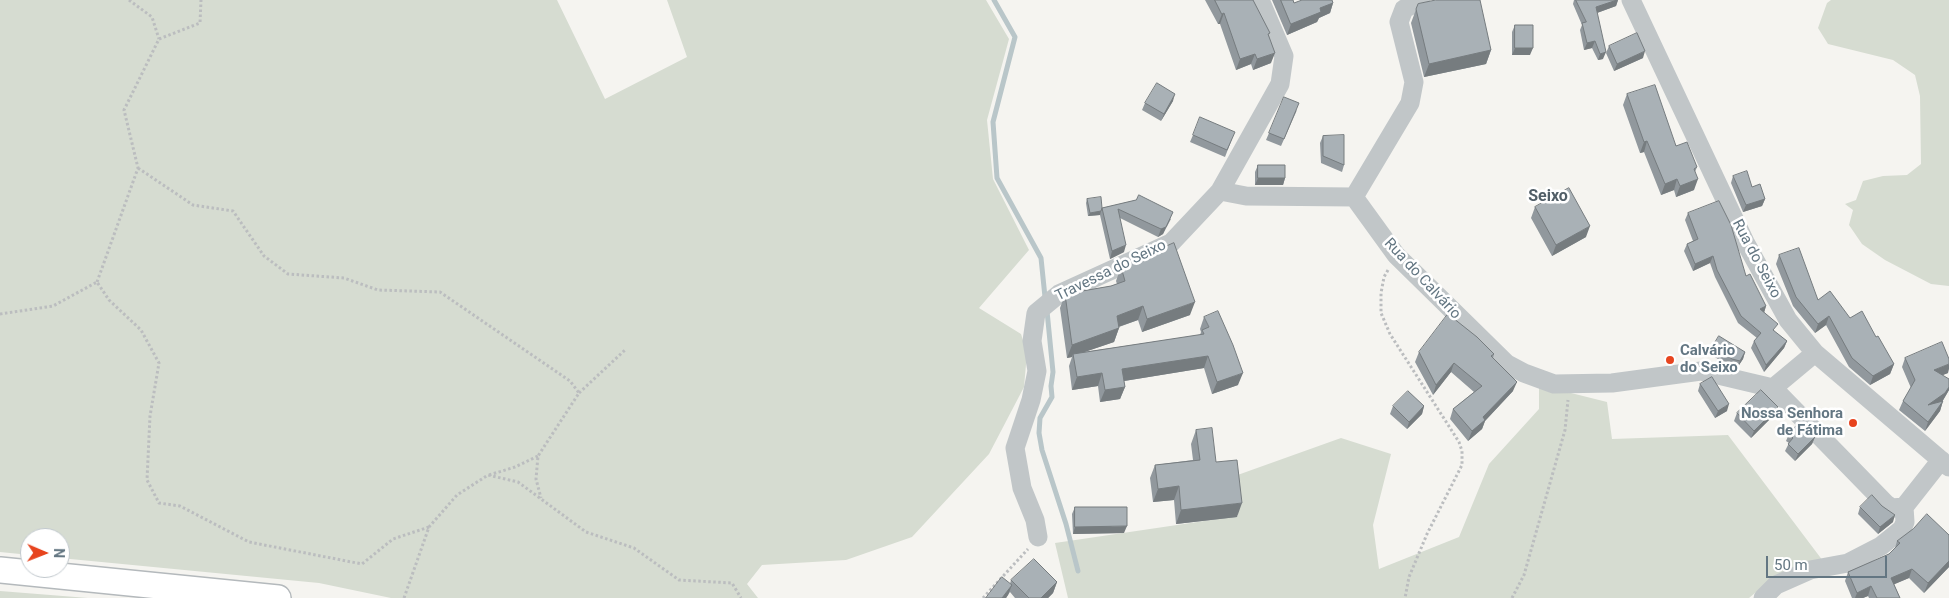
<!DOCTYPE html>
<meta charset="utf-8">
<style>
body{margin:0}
#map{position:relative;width:1949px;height:598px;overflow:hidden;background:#f5f4f0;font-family:Roboto,sans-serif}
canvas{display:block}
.north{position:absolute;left:20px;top:528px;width:50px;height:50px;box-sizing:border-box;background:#fff;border:1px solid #c1c8cd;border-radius:50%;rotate:91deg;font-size:14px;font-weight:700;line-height:20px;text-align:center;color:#637682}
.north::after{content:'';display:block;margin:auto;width:18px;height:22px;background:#e7441e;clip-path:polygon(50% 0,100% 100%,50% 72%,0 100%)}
.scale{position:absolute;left:1766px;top:556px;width:121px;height:22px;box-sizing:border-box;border:2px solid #637682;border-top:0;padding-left:6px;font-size:15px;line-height:18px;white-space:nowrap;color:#637682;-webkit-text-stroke:4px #fff;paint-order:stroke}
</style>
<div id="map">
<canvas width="1949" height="598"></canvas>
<div class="north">N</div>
<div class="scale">50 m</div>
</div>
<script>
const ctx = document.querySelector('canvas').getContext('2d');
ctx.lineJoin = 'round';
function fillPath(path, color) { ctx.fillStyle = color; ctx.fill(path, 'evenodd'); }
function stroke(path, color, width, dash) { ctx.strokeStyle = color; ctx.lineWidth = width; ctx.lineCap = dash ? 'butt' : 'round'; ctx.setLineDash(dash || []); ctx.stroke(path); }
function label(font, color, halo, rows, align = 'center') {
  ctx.font = font + ' Roboto,sans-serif'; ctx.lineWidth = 5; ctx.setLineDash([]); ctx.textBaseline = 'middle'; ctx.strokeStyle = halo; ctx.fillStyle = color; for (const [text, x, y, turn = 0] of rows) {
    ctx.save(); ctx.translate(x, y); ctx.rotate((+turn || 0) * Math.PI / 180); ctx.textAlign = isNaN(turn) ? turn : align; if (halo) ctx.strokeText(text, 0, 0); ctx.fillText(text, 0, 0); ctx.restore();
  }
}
fillPath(new Path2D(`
 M0 0H557L605 99 687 57 667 0H986L1009 39 987 120 993 179 1029 250 979 308 1021 334 1027 353 1024 387 989 454 912 537 846 560 762 565 747 584 758 598H391L319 583 60 558V538H30V555L0 552Z
 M1831 0H1949V286L1931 284 1885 260 1862 244 1849 225 1853 210 1845 204 1856 200 1863 181 1883 176 1907 175 1921 164 1920 96 1915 75 1893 60 1828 44 1818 28 1827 3Z
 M1539 385 1607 402 1612 439 1728 435 1823 561 1774 577 1749 598H1068L1055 543 1238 516 1232 477 1341 438 1391 454 1373 525 1379 569 1459 537 1489 464 1539 409Z
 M0 591 88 598H0Z`), '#d6dcd1');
stroke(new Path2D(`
 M994 0 1015 37 993 122 997 178 1041 258 1045 297
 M1047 311 1053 372 1051 386 1052 397 1040 418 1039 433 1042 450 1066 524 1078 571`), '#b9c6c9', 5);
const major = new Path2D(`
 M0 570 278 598`);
stroke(major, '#b4b9bc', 28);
stroke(new Path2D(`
 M129 0 152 17 159 39
 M138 168 193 205 233 211 264 256 288 274 344 278 378 290 440 292 570 381 579 393 538 456 536 479 541 498
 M1388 270 1384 277 1381 293V313L1390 334 1459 442 1462 451V465L1427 534 1409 577 1405 598
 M97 282 138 168 124 110 159 39 200 23 201 0
 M0 314 53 306 97 282 109 300 141 330 159 363 150 416 147 480 159 503 180 506 249 542 362 564 393 539 429 527
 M579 393 625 350
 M489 475 515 467 538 456
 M404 598 429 527 457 495 488 475 518 482 586 532 634 548 679 580 732 583 741 598
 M983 598 1028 549
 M1512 598 1524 575 1565 430 1568 400`), '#bbbdbf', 3, [2.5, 2.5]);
stroke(new Path2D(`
 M1631 0 1745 242 1788 320 1815 353 1949 467
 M1220 191 1246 196 1354 197 1396 255 1507 364 1524 373 1554 384 1612 383 1701 371 1773 388
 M1354 197 1410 103 1414 82 1399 22 1404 9 1421 0
 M1815 353 1773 388 1886 504 1892 508 1904 507 1941 460
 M1038 537 1035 520 1022 488 1015 448 1031 400 1037 371 1032 341 1036 313 1059 294 1171 243 1220 191 1280 84 1284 56 1260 0
 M1763 598 1776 585 1810 570 1848 563 1881 546 1902 529 1905 522 1904 507`), '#c1c6c8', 19);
stroke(major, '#fff', 25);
fillPath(new Path2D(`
 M1205 0H1253L1269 36 1271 63 1253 70 1251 64 1236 70 1220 24H1218Z
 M1272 0H1293L1294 3H1333L1330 13 1319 18 1317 22 1287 35Z
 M1574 0H1618L1616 6 1597 13 1603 59 1598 60 1592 48 1584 50 1580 30 1582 25 1573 4Z
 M1418 4 1491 50 1486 64 1424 77 1411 23Z
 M1515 25 1530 55H1512V32Z
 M1609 46 1643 58 1614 71 1606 53Z
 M1627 94 1697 167 1695 172 1694 190 1676 197 1674 190 1661 195 1644 152 1640 153 1623 105Z
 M1173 101 1161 121 1142 110 1145 103Z
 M1297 110 1281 146 1266 140 1269 133Z
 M1193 135 1232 139 1225 157 1190 142Z
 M1323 136 1344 165 1342 172 1321 163 1320 143Z
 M1258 165 1285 178 1283 185H1255V172Z
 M1733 176 1752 187 1765 199 1762 206 1743 212 1731 183Z
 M1087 199 1102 208 1136 200 1171 219 1163 234 1158 237 1120 218 1124 252 1110 259 1100 215 1088 216 1086 203Z
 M1535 207 1586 237 1552 256 1531 218Z
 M1688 213 1746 276 1766 306 1764 312 1775 332 1787 341 1784 348 1764 372 1751 348 1754 341 1757 338 1738 323 1715 277 1710 263 1693 271 1684 251 1687 244 1693 241 1685 220Z
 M1779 255 1818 300 1850 318 1876 337 1894 364 1890 374 1870 385 1849 367 1826 325 1815 333 1793 306 1776 264Z
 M1121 267 1190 315 1142 332 1138 320 1119 327V328L1114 342 1084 352 1200 335 1201 332 1200 329 1204 317 1238 385 1212 394 1204 368 1124 381 1125 387 1120 399 1100 402 1098 386 1072 390 1069 366 1072 357 1067 358 1060 308 1065 294 1111 286 1117 284 1116 281Z
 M1713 346 1745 352 1743 359 1737 368 1729 366 1710 354Z
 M1419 352 1494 354 1493 358 1513 391 1485 421 1482 429 1468 441 1450 419 1453 409 1474 392 1451 372 1433 395 1415 362Z
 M1905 358 1948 373 1942 375 1949 390 1942 402 1943 401 1940 411 1925 431 1899 410 1903 401 1911 388 1902 367Z
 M1700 384 1727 411 1715 418 1698 391Z
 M1393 406H1424L1422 414 1407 429 1390 414Z
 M1737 413 1775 414 1751 438 1734 421Z
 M1196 430 1216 462 1237 517 1176 524 1174 500 1153 502 1150 478 1155 465 1193 460 1191 444Z
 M1789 434 1815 437 1812 444 1795 461 1785 451 1789 443 1786 441Z
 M1075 507 1124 533 1073 534 1072 514Z
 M1860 507 1893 522 1878 534 1858 514Z
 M1949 535V567L1924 593 1909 578 1894 584 1900 598H1869L1868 596 1863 598H1852L1845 581 1848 572 1889 554 1895 548 1897 541Z
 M1011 580 1057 582 1053 593 1048 598H1015L1010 592 1006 598H986L1010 584Z`), '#91989d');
fillPath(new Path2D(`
 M1617 0H1618L1616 6 1594 14 1596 7Z
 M1333 3 1330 13 1319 18 1317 22 1287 35 1291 24 1320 8Z
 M1224 13 1220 24H1218L1222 14Z
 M1595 41 1592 48 1584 50 1587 43Z
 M1515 48H1533L1530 55H1512Z
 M1491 50 1486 64 1424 77 1429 64Z
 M1645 51 1643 58 1614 71 1617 64Z
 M1606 52 1603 59 1598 60 1600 54Z
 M1275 53 1271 63 1253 70 1257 59Z
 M1255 54 1251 64 1236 70 1240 59Z
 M1175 94 1173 101 1161 121 1164 114Z
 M1647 141 1644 152 1640 153 1644 142Z
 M1258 178H1285L1283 185H1255Z
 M1677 179 1674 190 1661 195 1665 184Z
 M1698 179 1694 190 1676 197 1680 186Z
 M1765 199 1762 206 1743 212 1746 205Z
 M1101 211 1100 215 1088 216 1090 213Z
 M1173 212 1163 234 1158 237 1161 229Z
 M1590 226 1586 237 1552 256 1556 245Z
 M1126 245 1124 252 1110 259 1112 251Z
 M1713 256 1710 263 1693 271 1695 264Z
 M1195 302 1190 315 1142 332 1147 319Z
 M1143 306 1138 320 1112 329 1117 316Z
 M1766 306 1764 313 1760 309Z
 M1829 316 1826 325 1815 333 1818 324Z
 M1119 328 1114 342 1073 356V354L1072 357 1067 358 1072 345Z
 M1787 341 1784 348 1764 372 1766 365Z
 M1745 352 1743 359 1737 368 1740 361Z
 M1208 356 1204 368 1118 382 1122 369Z
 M1454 363 1451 372 1433 395 1436 385Z
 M1894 364 1890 374 1870 385 1873 376Z
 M1949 364V369L1948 373 1931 380 1934 370Z
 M1102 373 1098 386 1072 390 1077 377Z
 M1243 373 1238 385 1212 394 1217 382Z
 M1517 382 1513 391 1485 421 1482 429 1468 441 1472 431 1483 417Z
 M1125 387 1120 399 1100 402 1105 390Z
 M1949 387V390L1942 402 1928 405Z
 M1943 401 1940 411 1925 431 1928 422Z
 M1729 404 1727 411 1715 418 1718 411Z
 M1424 406 1422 414 1407 429 1409 422Z
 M1778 407 1775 414 1751 438 1754 431Z
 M1815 437 1812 444 1795 461 1798 454Z
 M1179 486 1174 500 1153 502 1158 489Z
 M1242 503 1237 517 1176 524 1181 510Z
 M1895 515 1893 522 1878 534 1880 527Z
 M1127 526 1124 533 1073 534 1075 527Z
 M1949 561V567L1924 593 1928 583Z
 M1912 569 1909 578 1888 587 1891 578Z
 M1057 582 1053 593 1048 598H1041Z
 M1012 585 1008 595 1006 598H1002Z
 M1871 586 1868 596 1863 598H1855L1857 593Z`), '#767c7f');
const building = new Path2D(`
 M1215 0H1253L1270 33 1268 34 1275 53 1257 59 1255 54 1240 59 1224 13 1222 14Z
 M1281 0H1293L1294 3 1302 0H1332L1333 3 1320 8 1321 12 1291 24Z
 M1436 0H1480L1491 50 1429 64 1416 9 1418 4Z
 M1576 0H1617L1596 7 1606 52 1600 54 1595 41 1587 43 1582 23 1586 22Z
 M1515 25H1533V48H1515Z
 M1637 33 1645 51 1617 64 1609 46Z
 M1157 83 1175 94 1164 114 1145 103Z
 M1655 85 1676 146 1687 142 1697 167 1694 169 1698 179 1680 186 1677 179 1665 184 1647 141 1644 142 1627 94Z
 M1284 97 1299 103 1284 139 1269 133Z
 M1200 117 1235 132 1227 150 1193 135Z
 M1344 135V165L1323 156V136Z
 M1258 165H1285V178H1258Z
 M1747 171 1752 187 1760 184 1765 199 1746 205 1733 176Z
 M1569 188 1590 226 1556 245 1535 207Z
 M1139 195 1173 212 1166 227 1161 229 1118 209 1126 245 1112 251 1102 208 1136 200Z
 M1101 197 1102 208 1101 211 1090 213 1087 199Z
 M1719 201 1731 225 1746 276 1750 274 1766 306 1760 309 1778 324 1773 330 1787 341 1766 365 1754 341 1761 333 1741 316 1717 270 1713 256 1695 264 1687 244 1698 239 1688 213Z
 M1174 243 1195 302 1147 319 1143 306 1117 316 1119 328 1072 345 1065 294 1111 286 1125 281 1121 267Z
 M1799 248 1818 300 1830 291 1850 318 1862 311 1876 337 1878 336 1894 364 1873 376 1852 358 1829 316 1818 324 1796 297 1779 255Z
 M1218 311 1233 345 1243 373 1217 382 1208 356 1122 369 1125 387 1105 390 1102 373 1077 377 1073 354 1204 334 1202 330 1209 327 1204 317Z
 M1448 314 1477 337 1494 354 1491 356 1517 382 1483 417 1485 420 1472 431 1453 409 1482 386 1454 363 1436 385 1419 352Z
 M1719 336 1745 352 1740 361 1732 359 1713 346Z
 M1942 342 1949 359V364L1934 370 1949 379V387L1945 393 1928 405 1943 401 1928 422 1903 401 1915 380 1905 358Z
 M1712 377 1729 404 1718 411 1700 384Z
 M1761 390 1778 407 1754 431 1737 413Z
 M1408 391 1424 406 1409 422 1393 406Z
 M1800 422 1815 437 1798 454 1788 444 1793 438 1789 434Z
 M1212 428 1216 462 1237 460 1242 503 1181 510 1179 486 1158 489 1155 465 1200 460 1196 430Z
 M1872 495 1882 506 1895 515 1880 527 1860 507Z
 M1075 507H1127V526L1075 527Z
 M1927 514 1949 535V561L1928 583 1912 569 1891 578 1900 598H1877L1871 586 1857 593 1848 572 1889 554 1900 543 1897 541 1913 529Z
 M1034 559 1057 582 1041 598H1029L1011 580Z
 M1002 577 1012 585 1002 598H986Z`);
fillPath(building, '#a9b1b6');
stroke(building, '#767c7f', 1);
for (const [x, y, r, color] of [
 [1670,360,5,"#e7441e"],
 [1853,423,5,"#e7441e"]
]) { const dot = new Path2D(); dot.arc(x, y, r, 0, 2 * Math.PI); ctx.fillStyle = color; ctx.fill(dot); stroke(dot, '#fff', 2); }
label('15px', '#637682', '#fff', [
 ["Rua do Seixo",1756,259,62],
 ["Travessa do Seixo",1111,271,-26],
 ["Rua do Calvário",1422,279,47]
]);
label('bold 15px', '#637682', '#fff', [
 ["Calvário",1680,351],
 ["do Seixo",1680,368],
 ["Nossa Senhora",1843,414,"right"],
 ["de Fátima",1843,431,"right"]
], 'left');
label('bold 16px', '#515e67', '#fff', [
 ["Seixo",1548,197]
]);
</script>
